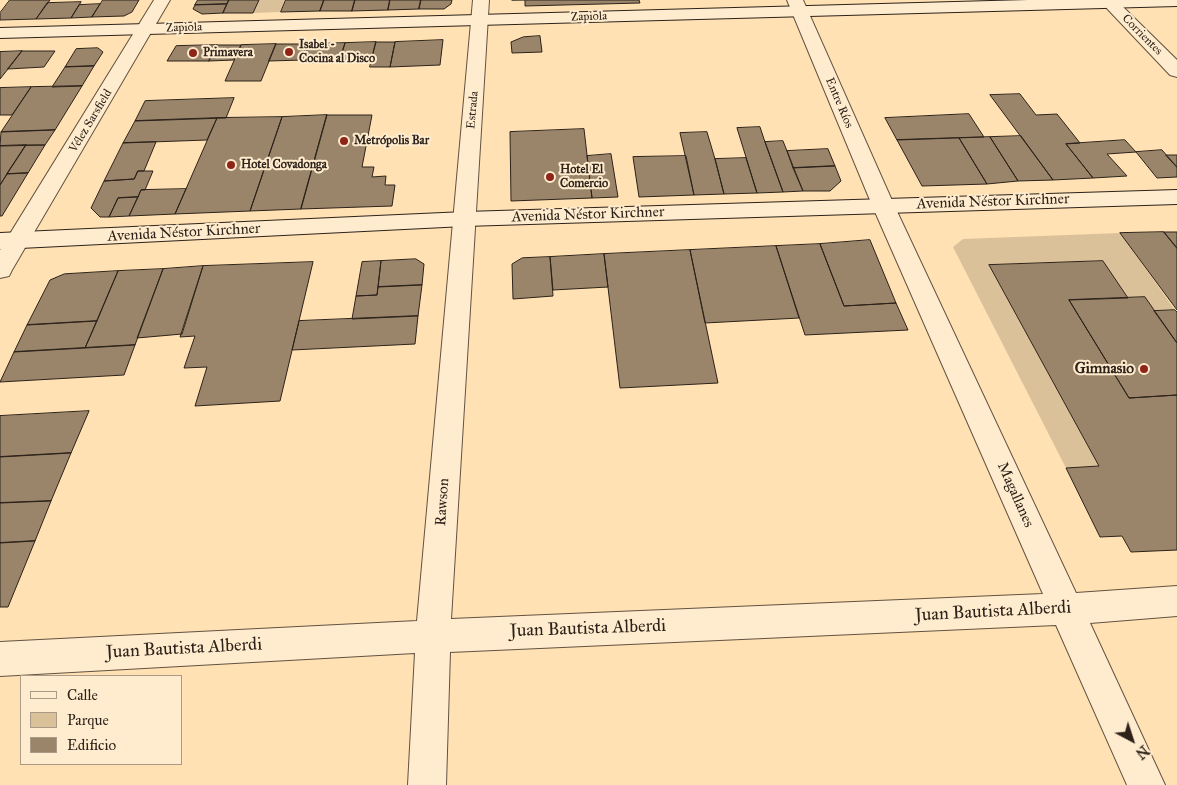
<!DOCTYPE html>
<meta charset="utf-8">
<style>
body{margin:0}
#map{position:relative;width:1177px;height:785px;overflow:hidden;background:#ffe1b3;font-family:"IM FELL Great Primer",serif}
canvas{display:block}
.legend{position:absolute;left:20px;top:675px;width:162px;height:90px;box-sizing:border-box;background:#ffecce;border:1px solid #ab9b86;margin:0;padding:6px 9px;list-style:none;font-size:15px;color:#2d221a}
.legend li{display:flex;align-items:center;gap:10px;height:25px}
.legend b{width:25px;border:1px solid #ab9b86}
.north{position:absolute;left:1107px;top:715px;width:50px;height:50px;-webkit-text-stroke:4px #ffecce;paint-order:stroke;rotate:140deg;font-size:14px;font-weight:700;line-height:20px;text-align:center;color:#2d221a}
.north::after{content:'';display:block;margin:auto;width:18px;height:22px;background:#2d221a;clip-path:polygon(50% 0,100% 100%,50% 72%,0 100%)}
</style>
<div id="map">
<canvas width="1177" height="785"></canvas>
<ul class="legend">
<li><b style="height:6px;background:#ffecce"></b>Calle</li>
<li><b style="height:14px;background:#dbc199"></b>Parque</li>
<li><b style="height:14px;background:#9a856a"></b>Edificio</li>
</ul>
<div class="north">N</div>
</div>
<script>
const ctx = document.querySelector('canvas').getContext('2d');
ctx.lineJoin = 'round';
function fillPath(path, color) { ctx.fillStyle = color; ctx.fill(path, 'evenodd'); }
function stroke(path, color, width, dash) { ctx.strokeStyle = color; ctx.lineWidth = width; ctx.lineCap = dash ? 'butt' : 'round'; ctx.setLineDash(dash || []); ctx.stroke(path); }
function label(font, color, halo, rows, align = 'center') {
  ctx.font = font + ' "IM FELL Great Primer",serif'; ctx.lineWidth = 4; ctx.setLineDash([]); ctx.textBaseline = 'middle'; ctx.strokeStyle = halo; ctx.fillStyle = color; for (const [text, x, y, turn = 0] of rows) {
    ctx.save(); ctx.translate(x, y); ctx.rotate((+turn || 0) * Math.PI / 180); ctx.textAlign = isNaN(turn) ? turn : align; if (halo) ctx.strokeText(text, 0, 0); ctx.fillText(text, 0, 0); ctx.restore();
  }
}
fillPath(new Path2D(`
 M259 0H286L281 12 253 13Z
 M1120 233 1175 310 1154 311 1128 298 1103 261 989 266 1099 466 1066 468 953 247 963 239Z`), '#dbc199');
const building = new Path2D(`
 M10 0H50L36 19 0 20V13Z
 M103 0H139L132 12 124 16 92 17Z
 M198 0H229L227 4 195 5Z
 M229 0H259L253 13H223Z
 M286 0H324L320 11 281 12Z
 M324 0H355L352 11H320Z
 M355 0H390L388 10 352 11Z
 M390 0H421L419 9 388 10Z
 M421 0H452L451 4 444 9H419Z
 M512 0H639L640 3 525 6V0Z
 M81 2 71 18 36 19 47 3Z
 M100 4 92 17 71 18 79 5Z
 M227 4 223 13 202 14 193 9 195 5Z
 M540 36 542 52 512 53 511 42 523 37Z
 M443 40 440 65 390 67 395 42Z
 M376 42 371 61 339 62 345 43Z
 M376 42H395L390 67H370Z
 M345 43 339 62 302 63 309 44Z
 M276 44H309L303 60 269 61Z
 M276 44 261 81H225L241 45Z
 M217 45H241L234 60 209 61Z
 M217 45 209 61H167L176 46Z
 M98 48 103 52 94 66 65 67 76 49Z
 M22 51H55L44 67 8 69Z
 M22 51 8 69 0 79V52Z
 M94 66 82 86 52 87 65 67Z
 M82 86 55 130 1 132 31 87Z
 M31 87 12 115H0V88Z
 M1020 94 1036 115 1057 114 1080 143 1066 144 1093 178 1053 180 990 95Z
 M234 98 226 118 135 121 145 101Z
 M969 114 984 137 897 140 885 118Z
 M327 115H372L362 167H374L372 177 386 176 385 185H395L392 206 301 209Z
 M327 115 301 209 250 211 282 117Z
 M282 117 250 211 175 214 217 118Z
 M217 118 207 140 123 143 135 121Z
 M760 127 765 142 783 192 757 193 737 128Z
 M584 129 592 198 511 201 510 132Z
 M55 130 45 145 0 146 1 132Z
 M707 132 715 159 724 194 694 195 680 133Z
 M1021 136 1053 180 1018 181 990 137Z
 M990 137 1018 181 987 184 959 138Z
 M959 138 987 184 922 186 897 140Z
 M1125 140 1136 152 1107 154 1127 176 1093 178 1066 144Z
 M783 141 803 191 783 192 765 142Z
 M156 142 144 171H138L134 179 104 181 123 143Z
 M26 145 7 174 0 185V146Z
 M26 145H45L28 173 7 174Z
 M828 149 835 166 793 168 787 151Z
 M1162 150 1177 167V177L1157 178 1136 152Z
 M611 154 618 197 592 198 587 156Z
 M1166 155H1177V167Z
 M686 156 694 195 639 197 633 157Z
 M746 158 757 193 724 194 715 159Z
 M835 166 841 181 830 191H803L793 168Z
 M138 171H153L145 190H141L138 197 118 198 109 217H100L91 208 104 181 134 179Z
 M28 173 2 216H0V185L7 174Z
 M186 189 175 214 129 216 141 190Z
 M138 197 129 216 109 217 118 198Z
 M1164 232H1177V248Z
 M1164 232 1177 248V310L1120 233Z
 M870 240 896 303 844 306 820 244Z
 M820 244 844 306 896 303 908 330 805 335 776 246Z
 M776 246 799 318 705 323 690 250Z
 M690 250 718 383 620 388 604 254Z
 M604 254 608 287 553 290 550 257Z
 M550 257 553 296 513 299 512 264 522 258Z
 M416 259 424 264 422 285 378 287 381 261Z
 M381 261 377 295 356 296 362 262Z
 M1103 261 1128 298 1069 300 1129 398 1177 395V550L1131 552 1122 536 1100 537 1066 468 1099 466 989 265Z
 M313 262 280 401 195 406 207 367 184 368 195 336 180 337 203 266Z
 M203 266 182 334 137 338 163 269Z
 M163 269 135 345 85 348 118 271Z
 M118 271 97 321 27 325 50 280 64 274Z
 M422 285 418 316 352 319 356 296 377 295 378 287Z
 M1145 297 1177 343V395L1129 398 1069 300Z
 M1175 310 1177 312V343L1154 311Z
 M418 316 415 344 292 350 299 321Z
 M97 321 85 348 14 352 27 325Z
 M135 345 124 375 0 382 14 352Z
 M89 411 71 453 0 457V416Z
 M71 453 51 501 0 503V457Z
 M51 501 35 541 0 543V503Z
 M35 541 8 607H0V543Z`);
fillPath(building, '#9a856a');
stroke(building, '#2d221a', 1);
const street = new Path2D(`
 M154 0H170L12 270 9 276 0 278V250Z
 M473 0H489L451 619 1043 594 872 205 787 0H803L894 205 1076 593 1177 586V616L1090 623 1165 785H1127L1056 625 450 652 446 785H408L415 653 0 676V642L417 621Z
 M1099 0H1116L1177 60V77L1170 75Z`);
const secondary = new Path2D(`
 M1028 0H1177V6L0 38V28Z
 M1177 190V204L465 226 0 249V233L465 212Z`);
stroke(street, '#625240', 2);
stroke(secondary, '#2d221a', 2);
fillPath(street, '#ffecce');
fillPath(secondary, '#ffecce');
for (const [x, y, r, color] of [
 [289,52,5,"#8f2418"],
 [193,53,5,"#8f2418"],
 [344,141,5,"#8f2418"],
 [231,165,5,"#8f2418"],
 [550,177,5,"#8f2418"],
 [1144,369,5,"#8f2418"]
]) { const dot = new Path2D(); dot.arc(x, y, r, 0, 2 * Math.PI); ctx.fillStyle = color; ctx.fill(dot); stroke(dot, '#ffecce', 2); }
label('12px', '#2d221a', '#ffecce', [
 ["Zapiola",589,17,-2],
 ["Zapiola",184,28,-2],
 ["Corrientes",1142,35,45],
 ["Entre Ríos",839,103,67],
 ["Estrada",473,110,-85],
 ["Vélez Sarsfield",91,121,-59]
]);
label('bold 12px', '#2d221a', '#ffecce', [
 ["Isabel -",299,45],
 ["Cocina al Disco",299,59],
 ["Primavera",203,53],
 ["Metrópolis Bar",354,141],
 ["Hotel Covadonga",241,165],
 ["Hotel El",560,170],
 ["Comercio",560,184]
], 'left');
label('15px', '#2d221a', '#ffecce', [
 ["Avenida Néstor Kirchner",993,202,-2],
 ["Avenida Néstor Kirchner",588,215,-2],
 ["Avenida Néstor Kirchner",184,233,-3],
 ["Magallanes",1015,495,66],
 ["Rawson",443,502,-86]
]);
label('bold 15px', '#2d221a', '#ffecce', [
 ["Gimnasio",1134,369]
], 'right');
label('18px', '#2d221a', '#ffecce', [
 ["Juan Bautista Alberdi",993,612,-3],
 ["Juan Bautista Alberdi",588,629,-2],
 ["Juan Bautista Alberdi",184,649,-3]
]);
</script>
